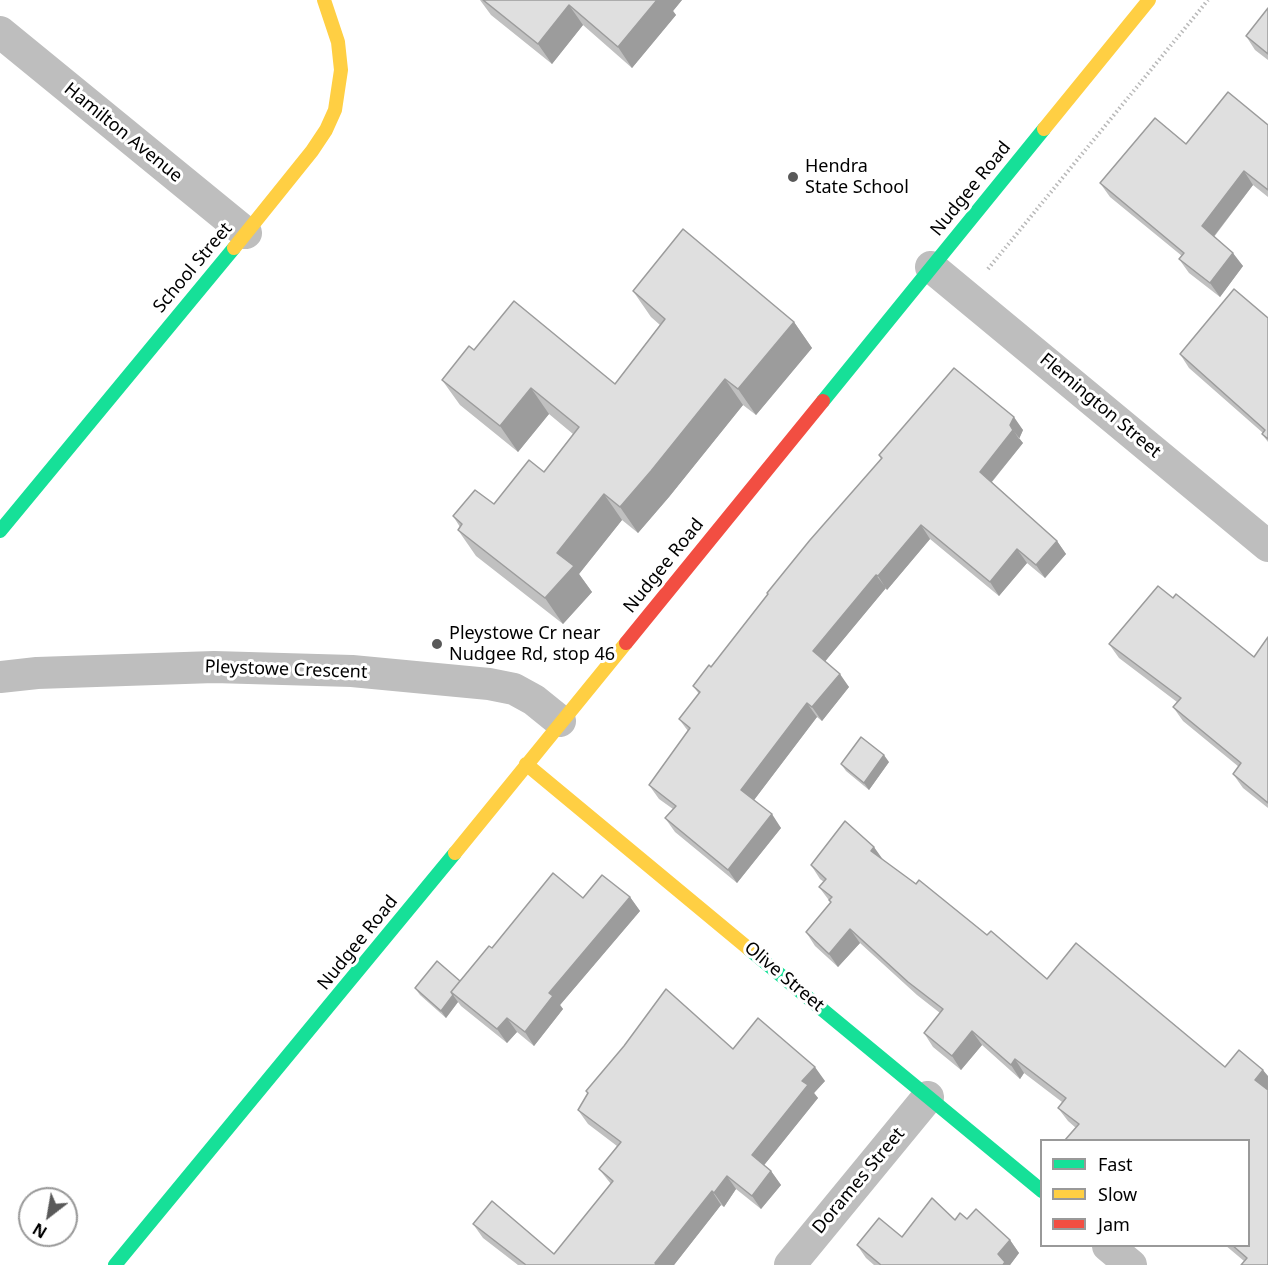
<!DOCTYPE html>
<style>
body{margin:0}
#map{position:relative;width:1268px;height:1265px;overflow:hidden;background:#fff;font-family:"Noto Sans",sans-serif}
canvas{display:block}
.legend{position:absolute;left:1040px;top:1139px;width:210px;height:108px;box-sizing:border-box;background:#fff;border:2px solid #999;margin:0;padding:8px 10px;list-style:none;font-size:18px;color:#000}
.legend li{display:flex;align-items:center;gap:12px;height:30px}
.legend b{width:30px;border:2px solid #999}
.north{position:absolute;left:18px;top:1187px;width:60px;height:60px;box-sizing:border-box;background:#fff;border:2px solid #999;border-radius:50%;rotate:211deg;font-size:16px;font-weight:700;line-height:24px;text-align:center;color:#000}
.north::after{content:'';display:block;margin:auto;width:21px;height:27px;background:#595959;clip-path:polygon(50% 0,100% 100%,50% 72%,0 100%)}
</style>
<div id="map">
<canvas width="1268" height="1265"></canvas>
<ul class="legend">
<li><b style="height:8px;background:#16e098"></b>Fast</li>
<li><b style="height:8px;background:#ffcf43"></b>Slow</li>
<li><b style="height:8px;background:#f24e42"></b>Jam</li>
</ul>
<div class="north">N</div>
</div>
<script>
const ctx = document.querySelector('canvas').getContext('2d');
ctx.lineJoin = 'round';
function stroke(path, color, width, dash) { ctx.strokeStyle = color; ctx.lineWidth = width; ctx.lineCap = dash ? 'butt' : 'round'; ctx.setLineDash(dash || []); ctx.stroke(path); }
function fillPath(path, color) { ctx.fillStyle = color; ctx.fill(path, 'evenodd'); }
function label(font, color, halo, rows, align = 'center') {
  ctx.font = font + ' "Noto Sans",sans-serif'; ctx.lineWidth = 6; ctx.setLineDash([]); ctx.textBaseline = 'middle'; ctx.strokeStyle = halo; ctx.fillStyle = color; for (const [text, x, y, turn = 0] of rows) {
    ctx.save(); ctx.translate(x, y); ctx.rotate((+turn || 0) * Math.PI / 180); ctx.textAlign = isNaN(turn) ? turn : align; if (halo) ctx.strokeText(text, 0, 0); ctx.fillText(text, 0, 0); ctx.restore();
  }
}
stroke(new Path2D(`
 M988 269 1208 0`), '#b9b9b9', 4, [1.5, 3]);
stroke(new Path2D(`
 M0 32 246 233
 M931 267 1268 546
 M0 677 37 673 214 667 352 671 489 684 514 689 534 700 560 721
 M1108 1246 1131 1265
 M790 1265 928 1097`), '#bebebe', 32);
stroke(new Path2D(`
 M823 401 1044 129
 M0 531 234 248
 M749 949 1042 1191
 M115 1265 455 853`), '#16e098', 14);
stroke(new Path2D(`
 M1044 129 1149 0
 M234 248 312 151 326 130 335 110 341 70 338 42 324 0
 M526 764 749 949
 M455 853 626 643`), '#ffcf43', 14);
stroke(new Path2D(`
 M626 643 823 401`), '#f24e42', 14);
fillPath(new Path2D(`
 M480 0H682L673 11 676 15 632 68 583 25 552 64 491 15Z
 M1268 8V60L1255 50 1246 36Z
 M1268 125V197L1253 185 1214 237 1243 266 1220 297 1189 273 1179 259 1182 256 1110 197 1100 183 1186 144Z
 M633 291 794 322 812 348 756 415 743 405 669 497 638 533 622 520 579 574 592 592 563 624 476 556 458 530 460 527 453 516 494 504 544 472 573 434 549 414 518 452 460 405 442 380 474 350 615 384 660 325 651 317Z
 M1268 318V442L1262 434 1263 433 1189 368 1180 354Z
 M954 368 1023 430 1019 439 1023 443 992 482 1057 541 1066 554 1045 578 1027 563 999 596 930 539 887 590 886 588 825 661 849 687 822 721 817 717 754 800 781 828 737 883 675 832 665 818 673 809 659 799 649 785 688 731 679 719 699 694 693 686 711 667 881 459 879 455Z
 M1173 598 1254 657 1268 637V808L1243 788 1233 774 1239 767 1183 721 1173 707 1177 702 1119 658 1109 644Z
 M889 762 869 790 846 771 841 764Z
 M883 860 1047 979 1225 1067 1268 1090V1265L1244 1261 1225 1245H1248V1140L1076 1128 1068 1121 1058 1108 1062 1102 1024 1073 1020 1079 982 1045 961 1070 933 1047 924 1033 940 1013 917 995 860 943 838 967 815 946 806 932 831 903 819 887 824 882 820 879 811 865Z
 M630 897 640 911 560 1005 563 1009 534 1046 517 1032 507 1043 461 1006 458 1002 446 1018 420 995 415 988 460 981 492 948 583 898Z
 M733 1049 825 1081 814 1093 818 1098 764 1165 771 1171 781 1185 761 1209 736 1189 724 1207 721 1205 674 1265H518L483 1238 473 1224 554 1254 611 1184 599 1169 617 1146 588 1124 578 1110 588 1094 586 1091Z
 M967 1219 1010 1240 1019 1253 1010 1265H874L866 1258 857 1245 902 1237 955 1220Z`), '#c0c0c0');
fillPath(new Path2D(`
 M657 0H682L673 11 676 15 632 68 618 47Z
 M569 5 583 25 552 64 538 44Z
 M1244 171 1253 185 1211 240 1202 226Z
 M1233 253 1243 266 1220 297 1210 283Z
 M794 322 812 348 756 415 738 389Z
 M725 379 743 405 669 497 638 533 620 507Z
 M531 388 549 414 518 452 500 426Z
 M1014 417 1023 430 1019 439 1010 425Z
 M1013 430 1023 443 989 485 980 472Z
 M604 494 622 520 579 574 592 592 563 624 545 598 557 553Z
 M921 525 930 539 887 590 878 576Z
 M1057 541 1066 554 1045 578 1036 565Z
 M1017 549 1027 563 999 596 990 582Z
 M876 575 886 588 823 664 813 651Z
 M840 674 849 687 822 721 812 707Z
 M807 703 817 717 751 804 741 790Z
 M884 755 889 762 869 790 864 783Z
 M772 814 781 828 737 883 728 870Z
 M874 847 884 861 871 851Z
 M630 897 640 911 560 1005 563 1009 534 1046 525 1032 549 993Z
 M850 929 860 943 838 967 829 954Z
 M453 995 458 1002 446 1018 441 1011Z
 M507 1018 517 1032 507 1043 497 1029Z
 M972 1031 982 1045 961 1070 952 1056Z
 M1015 1059 1024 1073 1020 1079 1011 1065Z
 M815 1067 825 1081 814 1093 818 1098 761 1169 752 1155 802 1081Z
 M1263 1070 1268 1076V1089L1265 1094 1255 1080Z
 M771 1171 781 1185 761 1209 752 1196Z
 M727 1176 736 1189 724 1207 714 1193Z
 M712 1191 721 1205 674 1265H657L655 1263Z
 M1010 1240 1019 1253 1010 1265H1003L998 1254Z`), '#9c9c9c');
const building = new Path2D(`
 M483 0H657L618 47 569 5 538 44Z
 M1268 8V54L1246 36Z
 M1228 92 1268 125V190L1244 171 1202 226 1233 253 1210 283 1179 259 1184 253 1100 183 1155 118 1186 144Z
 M683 229 794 322 738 389 725 379 651 471 620 507 604 494 557 553 574 566 545 598 458 530 462 524 453 516 475 490 494 504 529 460 544 472 579 427 531 388 500 426 442 380 469 346 474 350 514 301 615 384 665 319 633 291Z
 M1234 289 1268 318V439L1262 434 1265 430 1180 354Z
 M954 368 1014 417 1010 425 1013 430 980 472 1057 541 1036 565 1017 549 990 582 921 525 878 576 876 575 813 651 840 674 812 707 807 703 741 790 772 814 728 870 665 818 676 806 649 785 690 728 679 719 700 692 693 686 709 665 711 667 768 594 767 593 810 540 882 458 879 455Z
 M1158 586 1173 598 1176 594 1254 657 1268 637V803L1233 774 1241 763 1173 707 1181 698 1109 644Z
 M861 737 884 755 864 783 841 764Z
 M845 821 874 847 871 851 916 884 919 880 987 935 991 931 1047 979 1076 943 1225 1067 1239 1050 1263 1070 1255 1080 1268 1090V1265H1241L1247 1258 1232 1245H1248V1140H1065L1079 1124 1058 1108 1066 1098 1015 1059 1011 1065 972 1031 952 1056 924 1033 943 1009 908 982 850 929 829 954 806 932 831 902 829 900 832 897 819 887 826 879 811 865Z
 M553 873 583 898 602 875 630 897 549 993 553 996 525 1032 507 1018 497 1029 451 992 489 946 492 948Z
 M437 961 460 981 451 992 453 995 441 1011 415 988Z
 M666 989 733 1049 758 1018 815 1067 802 1081 808 1085 752 1155 771 1171 752 1196 727 1176 714 1193 712 1191 655 1263 657 1265H526L473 1224 492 1201 554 1254 613 1181 599 1169 621 1142 578 1110 588 1093 586 1091 624 1046Z
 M932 1198 955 1220 960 1213 967 1219 976 1209 1010 1240 998 1254 1005 1262 1003 1265H881L857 1245 879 1218 902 1237Z`);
fillPath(building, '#dfdfdf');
stroke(building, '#9c9c9c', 1.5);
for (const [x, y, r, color] of [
 [793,177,6,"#595959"],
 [437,644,6,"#595959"]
]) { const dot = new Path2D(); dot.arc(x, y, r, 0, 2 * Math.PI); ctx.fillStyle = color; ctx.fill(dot); stroke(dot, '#fff', 2); }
label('18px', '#000', '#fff', [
 ["Hamilton Avenue",123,133,39],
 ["Nudgee Road",971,189,-51],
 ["School Street",193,268,-50],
 ["Flemington Street",1100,406,40],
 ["Nudgee Road",664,566,-51],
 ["Pleystowe Crescent",286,670,2],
 ["Nudgee Road",358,943,-51],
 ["Olive Street",784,977,40],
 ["Dorames Street",859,1181,-50]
]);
label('18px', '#000', '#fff', [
 ["Hendra",805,167],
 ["State School",805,188],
 ["Pleystowe Cr near",449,634],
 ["Nudgee Rd, stop 46",449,655]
], 'left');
</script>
